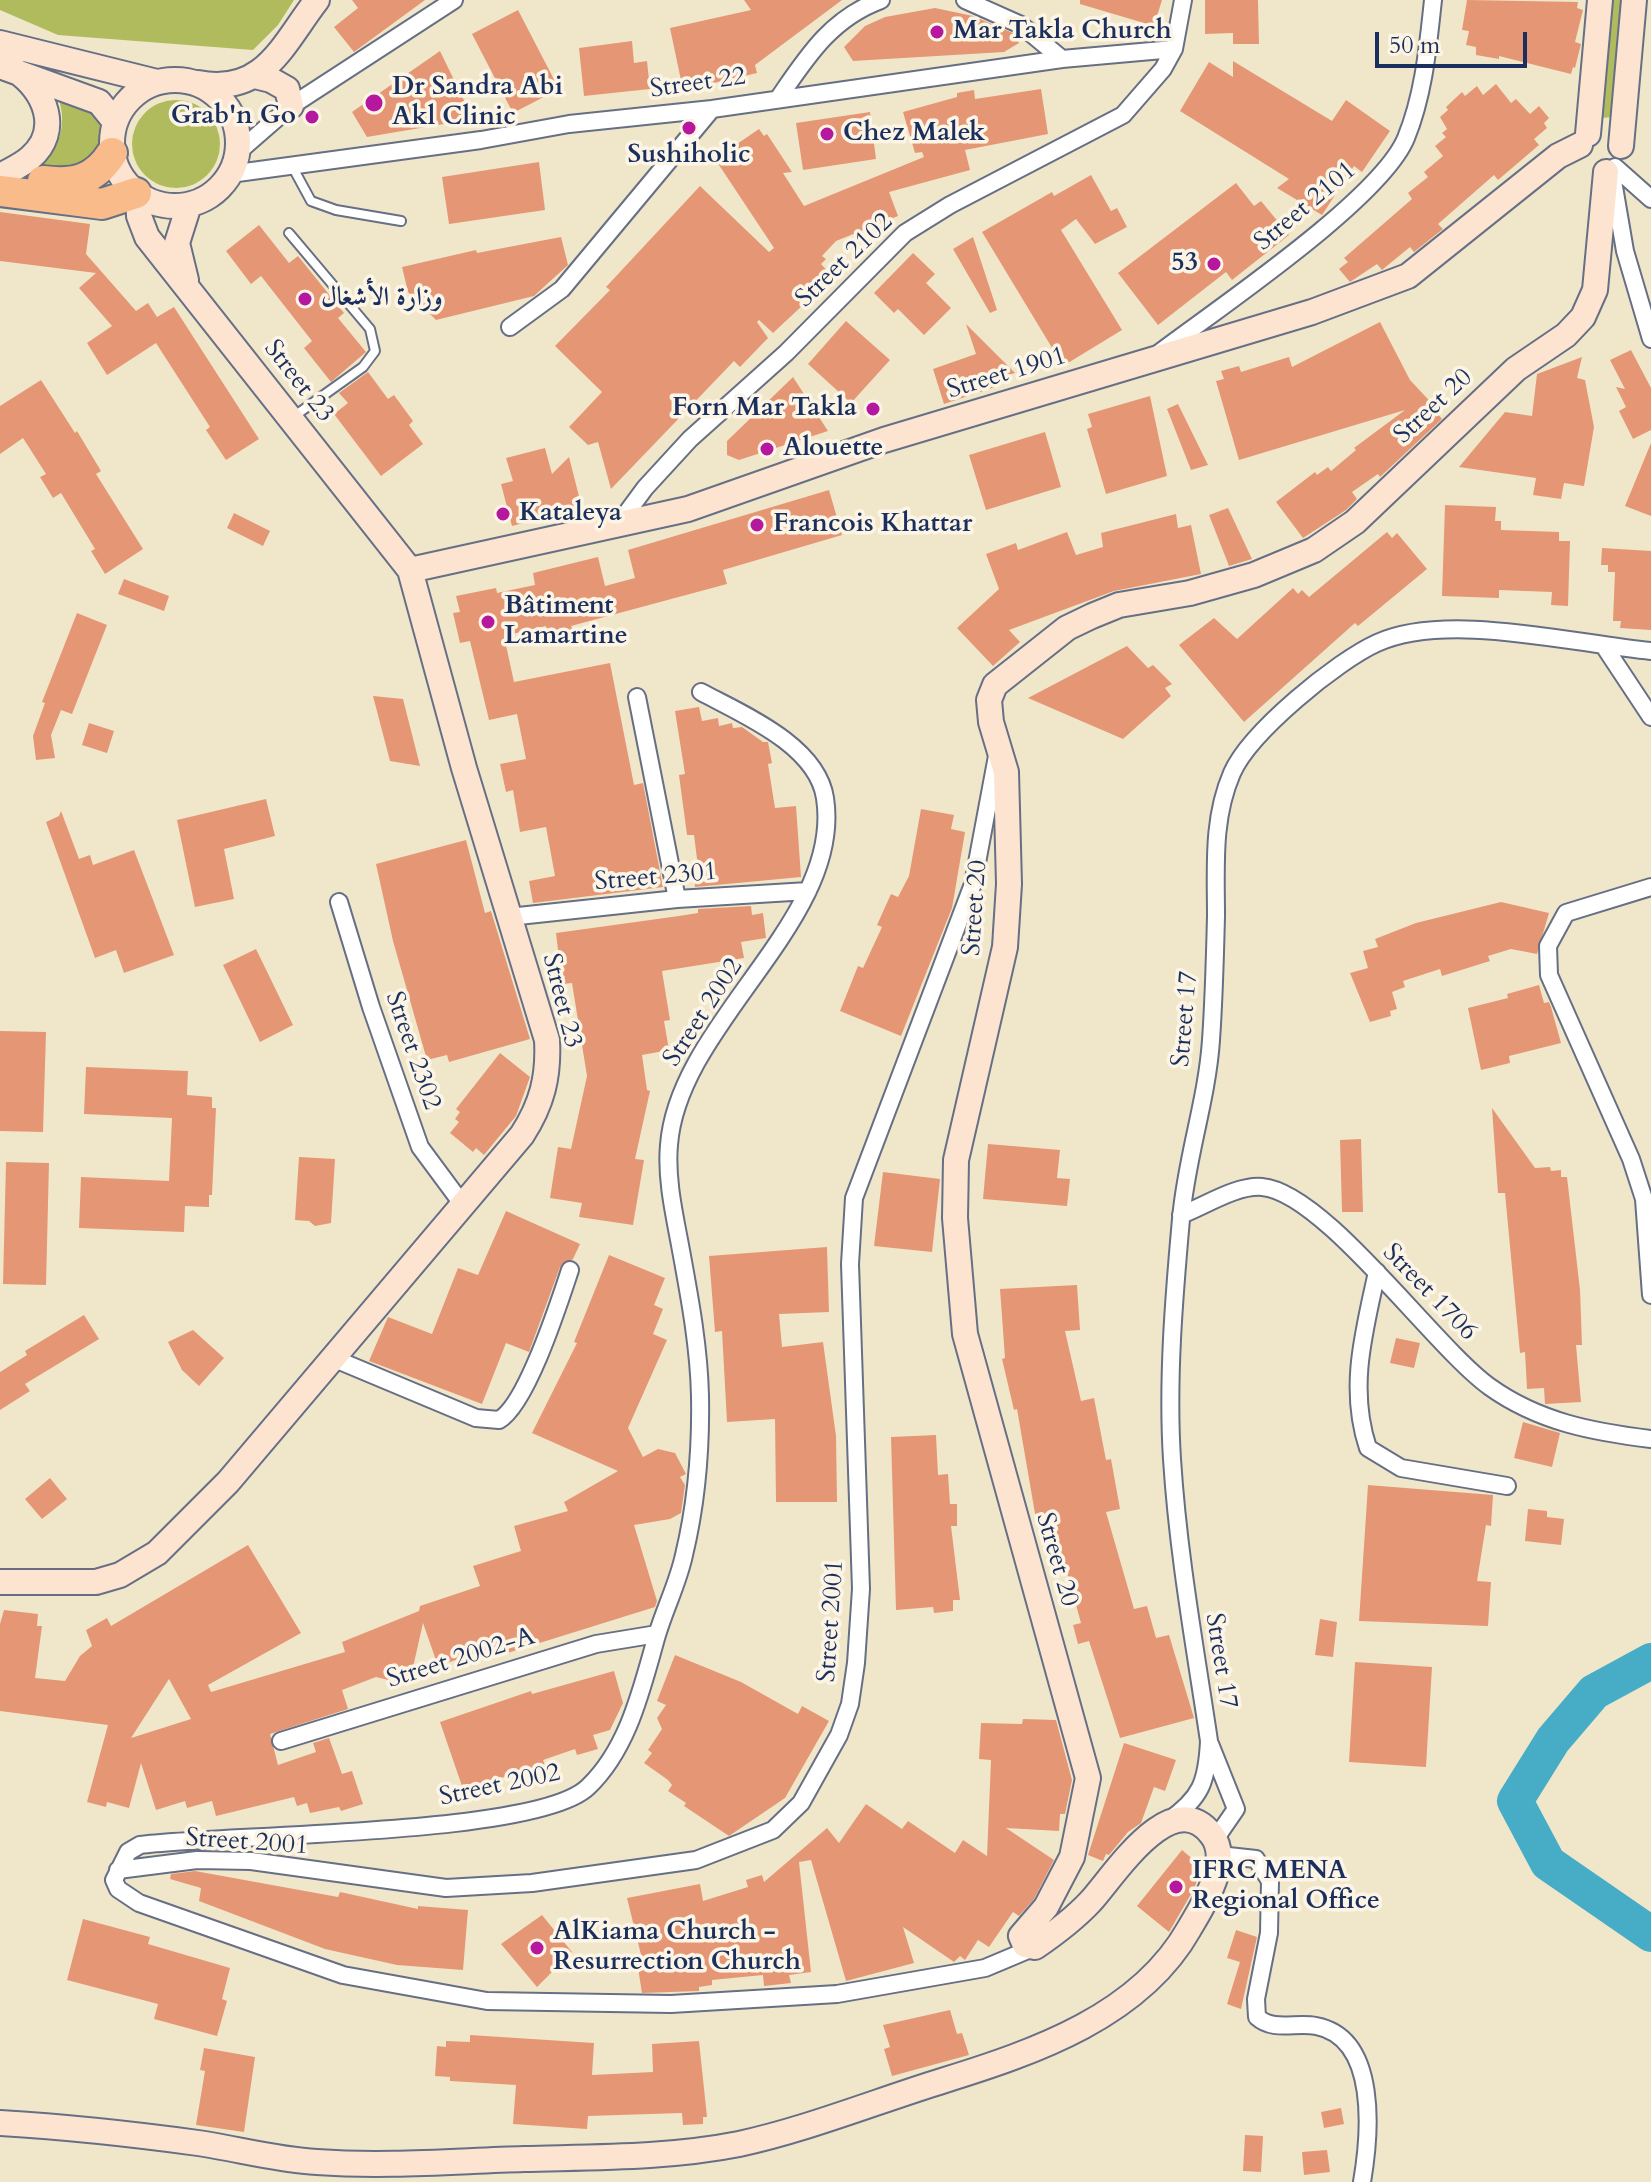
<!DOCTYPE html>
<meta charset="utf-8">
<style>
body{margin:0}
#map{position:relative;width:1651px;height:2182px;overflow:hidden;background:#f0e7cb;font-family:Cardo,serif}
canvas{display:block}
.scale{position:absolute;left:1375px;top:32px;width:152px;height:36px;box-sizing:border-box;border:4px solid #1b2f5e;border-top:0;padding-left:10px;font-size:24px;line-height:28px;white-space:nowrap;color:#1b2f5e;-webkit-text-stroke:6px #fcf5e5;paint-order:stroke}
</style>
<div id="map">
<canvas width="1651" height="2182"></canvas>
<div class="scale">50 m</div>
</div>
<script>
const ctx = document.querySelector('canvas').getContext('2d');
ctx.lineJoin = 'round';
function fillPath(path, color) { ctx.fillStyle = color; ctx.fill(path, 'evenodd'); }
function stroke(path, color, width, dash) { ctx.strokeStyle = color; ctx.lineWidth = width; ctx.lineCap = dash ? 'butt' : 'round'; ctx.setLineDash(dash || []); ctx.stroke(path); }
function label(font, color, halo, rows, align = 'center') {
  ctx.font = font + ' Cardo,Amiri,serif'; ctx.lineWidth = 7; ctx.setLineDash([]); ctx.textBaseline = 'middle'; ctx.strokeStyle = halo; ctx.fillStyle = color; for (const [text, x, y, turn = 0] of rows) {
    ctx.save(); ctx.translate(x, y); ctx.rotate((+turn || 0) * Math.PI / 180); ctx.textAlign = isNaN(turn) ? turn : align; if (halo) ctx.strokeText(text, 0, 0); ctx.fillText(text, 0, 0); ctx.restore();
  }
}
fillPath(new Path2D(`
 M0 0H294L278 25 253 50 58 35 0 10Z
 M1612 0H1624L1614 117 1601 118Z
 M56 93C67 98 87 104 95 113 100 119 101 129 100 136 96 169 61 170 35 167 61 152 69 120 56 93Z
 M132 144a44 44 0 1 1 88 0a44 44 0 1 1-88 0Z`), '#afbb5d');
stroke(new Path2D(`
 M1651 1661 1594 1692 1553 1740 1515 1801 1548 1863 1651 1934`), '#47adc6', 36);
fillPath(new Path2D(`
 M352 0H425L354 52 334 27 358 8Z
 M744 0H842L755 65 757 73 683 90 670 28 751 10Z
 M1080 0H1162L1154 26 1080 4Z
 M1205 0H1258L1259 44H1233V33L1205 34Z
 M1467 0 1578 2 1577 8 1583 10 1575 42 1581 44 1575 68 1573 67 1571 74 1499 56V59L1476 55V47L1466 45 1469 31 1462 30Z
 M935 8 973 16 1015 34 1019 43 1004 52 853 61 844 47 865 26 885 17Z
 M518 10 559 89 513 113 472 34Z
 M632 41 634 63 647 61 650 89 584 96 579 48Z
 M440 51 473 119 367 137 352 112Z
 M1233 61 1332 121 1346 100 1390 131 1362 172 1354 166 1322 215 1277 188 1289 179 1180 111 1209 62 1233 77Z
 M1496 84 1511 103 1516 99 1530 114 1539 106 1549 118 1544 123 1547 128 1534 139 1539 145 1498 180 1494 175 1438 224 1443 229 1414 252 1410 247 1382 270 1377 264 1350 282 1339 269 1348 262 1344 258 1412 199 1408 193 1428 177 1424 172 1443 156 1435 146 1446 137 1442 133 1447 129 1440 117 1448 110 1446 107 1462 92 1465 96 1477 86 1483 95Z
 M1041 89 1048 134 965 150 970 170 889 192 898 216 836 241 822 256 826 259 821 264 833 277 773 333 759 320 757 322 768 338 740 367 734 361 611 489 598 442 588 445 569 427 602 392 555 346 610 290 606 287 700 186 769 252 774 248 715 159 759 129 764 136 767 134 792 172 783 173 804 206 924 157 922 152 915 153 903 112 957 97V93L974 90 975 99Z
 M870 112 876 159 803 170 796 123Z
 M539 162 545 210 449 224 442 177Z
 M1091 175 1111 211 1117 208 1127 227 1095 244 1076 219 1061 230 1122 330 1063 366 982 232 1052 192 1054 196Z
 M1236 183 1254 206 1261 201 1289 235 1232 280 1226 272 1158 325 1118 273Z
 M0 212 90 224 86 254 136 311 148 303 157 317 174 307 259 439 226 460 206 430 210 427 156 343 107 375 87 343 112 326 79 288 96 273 0 261Z
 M259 225 289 263 298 256 344 313 338 318 366 352 331 382 304 348 312 341 261 276 251 284 226 251Z
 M561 237 568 265 534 296 436 320 408 292 402 267 476 250 477 253Z
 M973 237 997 310 990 313 953 249Z
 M913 253 935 274 926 283 951 308 924 335 898 309 894 313 874 293Z
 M846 321 890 360 851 403 808 364Z
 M1380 322 1410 380 1440 412 1438 414 1442 419 1380 477 1378 474 1352 492 1357 499 1346 510 1303 538 1276 502 1315 472 1317 475 1328 467 1331 471 1356 450 1354 448 1405 410 1239 460 1216 381 1224 379 1221 371 1239 366 1241 372 1289 357 1292 367Z
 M966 324 1015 373 995 379 998 386 944 404 933 369 976 354Z
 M1631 350 1651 388V430L1633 439 1619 411 1626 407 1616 387 1625 389 1610 360Z
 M1582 357 1577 378 1585 380 1594 427 1584 486 1564 483 1561 499 1533 495 1536 478 1459 467 1505 412 1532 416 1537 374Z
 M368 372 388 399 394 395 413 421 409 425 423 444 381 476 334 414 348 403 339 393Z
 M793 377 828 431 739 460 727 455V441Z
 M41 380 75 433 77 431 101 471 96 474 143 549 105 574 91 551 95 549 61 493 53 498 40 477 46 474 23 438 0 454V406Z
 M1150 396 1167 476 1106 494 1087 429 1092 427 1088 414Z
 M1178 404 1208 465 1191 470 1167 409Z
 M1045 432 1061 487 986 510 969 455Z
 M1651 443V516L1625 506Z
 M545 448 552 474 569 457 582 508 512 526 501 484 513 481 506 458Z
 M829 490 842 535 723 570 727 584 571 626 573 631 548 637 546 626 504 636 514 682 610 663 634 785 643 783 663 887 533 903 529 881 555 876 546 827 520 832 513 790 506 792 500 764 526 759 517 714 489 720 470 641 460 643 453 613 460 612 456 596 496 588 497 593 535 585 533 573 598 557 605 586 635 578 628 550Z
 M1445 505 1496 507 1495 521H1501V530L1559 532V541H1570L1568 606 1551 605 1552 592 1499 590V598L1442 596Z
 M1228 508 1252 559 1229 566 1209 515Z
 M234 513 270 531 263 546 227 528Z
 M1176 514 1178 528 1191 525 1201 574 1114 591 1009 630 1020 642 993 666 957 628 999 589 986 554 1016 543 1018 550 1067 532 1076 555 1103 547 1101 533Z
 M1387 532 1392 538 1397 533 1427 569 1358 626 1355 623 1244 722 1179 645 1214 618 1237 639 1293 588 1298 594 1302 590 1309 597Z
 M1602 548 1651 551V630L1620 628 1621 621H1613L1615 572H1608V565H1601Z
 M124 579 169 596 164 611 118 594Z
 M77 613 107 625 72 714 61 710 51 735 55 758 36 760 33 736 45 703 42 702Z
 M1127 646 1148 668 1153 665 1172 684 1165 688 1171 696 1123 739 1028 698Z
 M373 696 403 699 420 766 390 761Z
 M699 707 702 721 718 718 719 726 732 723 733 728 742 727 763 742H768L772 763 768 764 775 808 796 806 801 877 695 887 694 875H699L694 835H687L679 775 685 774 675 711Z
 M89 723 114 731 107 753 82 745Z
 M266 799 275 836 224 849 234 899 195 907 177 820Z
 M921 809 954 815 951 829 965 832 952 908 901 1036 840 1011 858 966 863 968 882 927 877 925 891 894 898 897 909 876Z
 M61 811 79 859 90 855 93 865 134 850 174 955 124 973 116 950 95 958 46 822 59 816Z
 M466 840 485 913 491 911 530 1039 449 1062 447 1055 427 1060 393 941 376 864Z
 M1501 902 1549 913 1537 954 1511 949 1488 956 1490 961 1442 976 1440 969 1403 981 1405 987 1392 992 1397 1009 1390 1011 1391 1016 1370 1022 1350 973 1368 968 1363 951 1378 947 1375 939 1416 923Z
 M751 906 752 915 763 913 766 938 741 942 744 958 662 971 670 1020 664 1021 669 1050 642 1055 647 1090 650 1091 635 1159 644 1160 633 1225 579 1217 582 1203 550 1198 558 1147 571 1149 587 1076 572 983 562 984 556 933 679 916 698 913V909Z
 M256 949 293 1025 260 1042 223 965Z
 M1539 985 1544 1003 1549 1002 1551 1007 1561 1043 1509 1056 1510 1063 1481 1070 1468 1008 1508 998 1507 994Z
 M0 1031 46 1032 43 1132 0 1131Z
 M500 1053 530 1077 516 1116 484 1155 476 1148 473 1152 450 1133 459 1122 455 1119 460 1112 456 1109Z
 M86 1067 188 1071 187 1095 212 1097V1108H216L212 1195H209V1207L185 1206 184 1232 79 1228 81 1177 169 1181 172 1118 84 1114Z
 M1492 1108 1535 1168 1550 1167 1551 1171 1561 1170V1177H1567L1580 1290 1582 1345H1576L1581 1402 1545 1404 1544 1388 1527 1389 1525 1352 1520 1353 1505 1193H1498Z
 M1361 1139 1363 1212H1342L1340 1140Z
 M988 1144 1060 1150 1057 1178 1070 1179 1067 1206 983 1199Z
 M299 1157 335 1159 331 1223 315 1226 309 1221 295 1220Z
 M6 1162 49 1163 46 1285 3 1284Z
 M883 1172 940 1179 932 1252 874 1246Z
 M506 1211 580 1244 573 1259 560 1267 529 1352 506 1343 482 1404 369 1361 388 1317 432 1334 458 1268 478 1275Z
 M827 1247 829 1312 779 1314 782 1347 823 1342 836 1436 837 1502H776L775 1419 727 1422 722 1331 715 1332 709 1256Z
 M609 1255 665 1278 654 1305 663 1309 653 1334 667 1340 628 1428 643 1457 658 1449 675 1453 686 1474 680 1477 685 1485 681 1513 670 1519 634 1525 657 1601 655 1607 501 1655 498 1646 438 1666 423 1623 409 1685 376 1677 342 1690 348 1709 270 1734 278 1765 316 1752 313 1743 329 1738 342 1774 352 1771 363 1804 341 1811 339 1807 310 1813 307 1803 297 1806 294 1797 216 1816 212 1801 187 1808 185 1801 156 1810 141 1763 129 1808 107 1802 106 1807 87 1802 108 1725 0 1711V1624L4 1610 38 1614 37 1626H42L35 1678 65 1681 80 1656 92 1646 86 1630 107 1618 111 1626 248 1545 301 1633 208 1685 211 1692 345 1652 342 1642 419 1611 420 1606 480 1586 473 1566 521 1551 514 1526 568 1511 564 1502 618 1471 532 1433 577 1343 574 1342ZM169 1679 191 1719 131 1738Z
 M1077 1285 1080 1330 1065 1331 1081 1401 1094 1398 1106 1460 1111 1459 1120 1509 1106 1512 1134 1609 1147 1606 1156 1638 1169 1635 1194 1718 1120 1738 1089 1641 1078 1644 1073 1625 1081 1623 1053 1522 1037 1525 1017 1409 1014 1410 1002 1359 1005 1358 1000 1289Z
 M84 1315 99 1339 25 1384 30 1391 0 1410V1372L27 1355 25 1351Z
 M193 1330 224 1358 199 1386 182 1370 168 1342Z
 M1396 1338 1420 1343 1414 1368 1390 1363Z
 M1523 1422 1560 1433 1552 1467 1514 1458Z
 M936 1435 938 1475 948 1474 950 1504H957V1526H951L960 1600H953V1611L934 1613 933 1607 896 1610 891 1437Z
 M50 1478 67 1499 42 1519 25 1499Z
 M1368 1485 1493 1495 1491 1526 1486 1525 1477 1581 1491 1582 1488 1626 1359 1621Z
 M1528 1509 1547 1511V1517L1564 1519 1561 1545 1525 1541Z
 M1320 1619 1337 1622 1333 1657 1315 1655Z
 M675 1655 741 1682 798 1714 802 1706 829 1721 785 1798 729 1836 684 1806 686 1803 668 1791 672 1785 668 1780 644 1763 652 1753 648 1750 662 1729 657 1718 666 1705 657 1701Z
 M1355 1662 1432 1667 1426 1767 1349 1762Z
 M614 1671 623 1703 610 1730 593 1735 598 1749 577 1755 575 1749 543 1760 545 1765 463 1789 440 1722 531 1691 532 1694Z
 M1023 1719 1056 1720 1072 1780 1065 1814H1060L1059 1831 1006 1828 1054 1860 1034 1899 1019 1916 1013 1912 989 1947 978 1940 965 1960 960 1956 954 1962 903 1927 914 1963 846 1981 811 1860 799 1862 811 1972 789 1975 791 1983 764 1986 763 1975 712 1980V1985L699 1987V1991L642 1993 638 1968 644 1967 627 1898 700 1884 703 1901 748 1887 746 1880 762 1875 764 1882 827 1828 839 1843 866 1804 902 1829 908 1821 955 1853 963 1840 987 1856 991 1760 979 1759 981 1723 1022 1724Z
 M1124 1743 1176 1760 1165 1791 1154 1787 1141 1823 1128 1832 1109 1855 1106 1854 1103 1861 1088 1855Z
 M1182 1850 1202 1867 1194 1889 1169 1932 1137 1906Z
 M195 1871 338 1897 340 1892 418 1909V1906L468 1910 463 1970 397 1965 325 1949 199 1901 201 1888 170 1879 171 1874Z
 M542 1915 572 1952 537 1987 501 1944Z
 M83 1919 150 1937 148 1944 230 1968 222 1999 227 2001 217 2036 154 2019 158 2004 67 1980Z
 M1236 1930 1257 1937 1241 2009 1227 2004 1240 1962 1227 1958Z
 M950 2010 957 2034 962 2033 969 2055 892 2076 884 2049 890 2047 883 2025Z
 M470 2035 594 2043 592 2075 653 2072 652 2044 699 2041 707 2117H703V2124L683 2125 682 2113 588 2116 587 2129 513 2124 516 2085 450 2081V2077L435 2076 437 2046 446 2047V2041L470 2042Z
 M204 2048 255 2057 244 2132 196 2125 205 2071 200 2070Z
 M1341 2108 1344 2124 1324 2128 1321 2112Z
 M1245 2135 1263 2136 1261 2172 1243 2171Z
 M1327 2150 1330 2172 1304 2175 1302 2152Z`), '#e59775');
const lane = new Path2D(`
 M292 166 311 201 336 210 401 221
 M289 233 370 329 375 351 363 367 293 417`);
const street = new Path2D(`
 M965 0 1021 25 1062 59
 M780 96C808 55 832 18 881 0
 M237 153 291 106 454 0
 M1615 167 1651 199
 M230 174 481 140 569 124 712 109 1062 59 1174 49
 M1612 175 1625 251 1651 339
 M510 327 562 289 712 109
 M1159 353C1217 309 1381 199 1406 138 1424 94 1428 46 1433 0
 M617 526 645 488 690 439 786 353 905 233 950 205 1123 115 1163 69 1174 49 1183 0
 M1604 646 1651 717
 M701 692C742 714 817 745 825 798 844 920 678 1023 669 1145 666 1178 674 1213 680 1245 689 1294 699 1346 700 1396 701 1448 696 1505 684 1555 678 1583 665 1608 657 1635 642 1687 629 1748 588 1787 538 1836 224 1834 140 1845L128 1852 114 1880 118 1889 139 1903 343 1975 487 2001 671 2004 837 1994 985 1968 1035 1947
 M637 697 677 899
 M1651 887 1566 913 1548 946 1549 975 1631 1159 1644 1199 1651 1295
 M339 902 371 1007 420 1147 463 1205
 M509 917 677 899 808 891
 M1181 1215C1205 1206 1236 1185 1262 1187 1324 1192 1435 1348 1490 1387 1539 1422 1593 1432 1651 1439
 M1377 1272C1364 1332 1348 1388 1368 1448L1401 1468 1507 1486
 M335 1359 476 1418 499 1420C527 1404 559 1303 570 1270
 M281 1741 596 1644 657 1634
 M1210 1744 1236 1809 1216 1838
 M1168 1821C1201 1798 1207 1782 1209 1741 1195 1647 1178 1554 1172 1459 1167 1381 1174 1297 1181 1219 1186 1159 1207 1100 1211 1040 1214 998 1215 957 1216 916 1216 867 1212 819 1232 773 1250 732 1337 661 1377 643 1447 611 1574 644 1651 651
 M1219 1855 1256 1859 1270 1881 1269 1933 1256 1999 1257 2017C1274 2032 1295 2022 1316 2026 1379 2038 1370 2135 1362 2182
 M118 1870 197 1860 251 1861 446 1888 532 1883 696 1860 773 1830 801 1803 839 1735 850 1704 856 1663 861 1589 850 1264 854 1198 973 884 997 756`);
const secondary = new Path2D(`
 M0 43 157 82
 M0 66 99 102 115 122
 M255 76 271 80 287 89 291 106
 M112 143a63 63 0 1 1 126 0a63 63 0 1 1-126 0Z
 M198 83C264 96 283 44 317 0
 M1588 134 1600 0
 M1621 146 1634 0
 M2 175C11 170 22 165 30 158 62 131 45 90 16 71
 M186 280 177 243 189 205
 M410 570 688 509 884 440 1312 312 1408 276 1558 156 1580 145
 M0 1582H96L120 1575 157 1553 228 1482 522 1135C542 1104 549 1077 547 1040L464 768 410 570 147 237 139 216 138 194
 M0 2123C67 2127 132 2134 198 2143 238 2149 277 2160 317 2162 386 2167 455 2161 524 2159 596 2157 668 2158 739 2144 808 2129 877 2101 945 2080 1035 2052 1140 2016 1189 1929 1203 1905 1233 1860 1211 1834 1171 1784 1114 1876 1090 1902 1074 1919 1054 1934 1035 1947L1025 1945 1021 1936 1046 1907 1072 1857 1088 1778 965 1334 955 1218 956 1160 1005 947 1009 884 1006 772 991 722 989 700 995 685 1067 628 1092 616 1119 605 1190 593 1254 575 1314 550 1355 522 1516 369 1566 335 1583 317 1595 290 1606 172`);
const highway = new Path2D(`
 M43 181C74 185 95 180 112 153
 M0 191 102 204 136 193`);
stroke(lane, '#666f84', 12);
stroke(street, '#666f84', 20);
stroke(secondary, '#666f84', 28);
stroke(highway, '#666f84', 34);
stroke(lane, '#fff', 8);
stroke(street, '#fff', 16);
stroke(secondary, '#fde4d1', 24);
stroke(highway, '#fabb8b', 30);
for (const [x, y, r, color] of [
 [937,32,8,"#b5179e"],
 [374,103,10,"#b5179e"],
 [312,117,8,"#b5179e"],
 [689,128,8,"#b5179e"],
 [827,134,8,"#b5179e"],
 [1214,264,8,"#b5179e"],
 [305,299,8,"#b5179e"],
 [873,409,8,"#b5179e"],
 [767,449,8,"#b5179e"],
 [503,514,8,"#b5179e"],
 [757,525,8,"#b5179e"],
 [488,622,8,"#b5179e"],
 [1176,1887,8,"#b5179e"],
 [537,1948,8,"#b5179e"]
]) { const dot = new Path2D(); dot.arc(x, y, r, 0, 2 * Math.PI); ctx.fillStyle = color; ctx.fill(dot); stroke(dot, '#fcf5e5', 3); }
label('bold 26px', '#1b2f5e', '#fcf5e5', [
 ["Mar Takla Church",953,32],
 ["Dr Sandra Abi",392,88],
 ["Akl Clinic",392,118],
 ["Grab'n Go",296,117,"right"],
 ["Chez Malek",843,134],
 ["Sushiholic",689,156,"center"],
 ["53",1198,264,"right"],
 ["وزارة الأشغال",321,299],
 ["Forn Mar Takla",857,409,"right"],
 ["Alouette",783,449],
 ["Kataleya",519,514],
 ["Francois Khattar",773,525],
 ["Bâtiment",504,607],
 ["Lamartine",504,637],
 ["IFRC MENA",1192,1872],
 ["Regional Office",1192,1902],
 ["AlKiama Church -",553,1933],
 ["Resurrection Church",553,1963]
], 'left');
label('26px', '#1b2f5e', '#fcf5e5', [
 ["Street 22",698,84,-8],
 ["Street 2101",1306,207,-40],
 ["Street 2102",845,261,-44],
 ["Street 1901",1007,374,-17],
 ["Street 23",298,382,52],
 ["Street 20",1434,407,-43],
 ["Street 2301",656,878,-5],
 ["Street 20",976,908,-86],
 ["Street 23",561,1001,76],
 ["Street 2002",704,1013,-57],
 ["Street 17",1186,1019,-85],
 ["Street 2302",412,1051,71],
 ["Street 1706",1429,1293,46],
 ["Street 20",1056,1560,74],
 ["Street 2001",832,1621,-86],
 ["Street 2002-A",461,1659,-17],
 ["Street 17",1220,1661,81],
 ["Street 2002",500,1786,-12],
 ["Street 2001",247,1843,4]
]);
</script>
